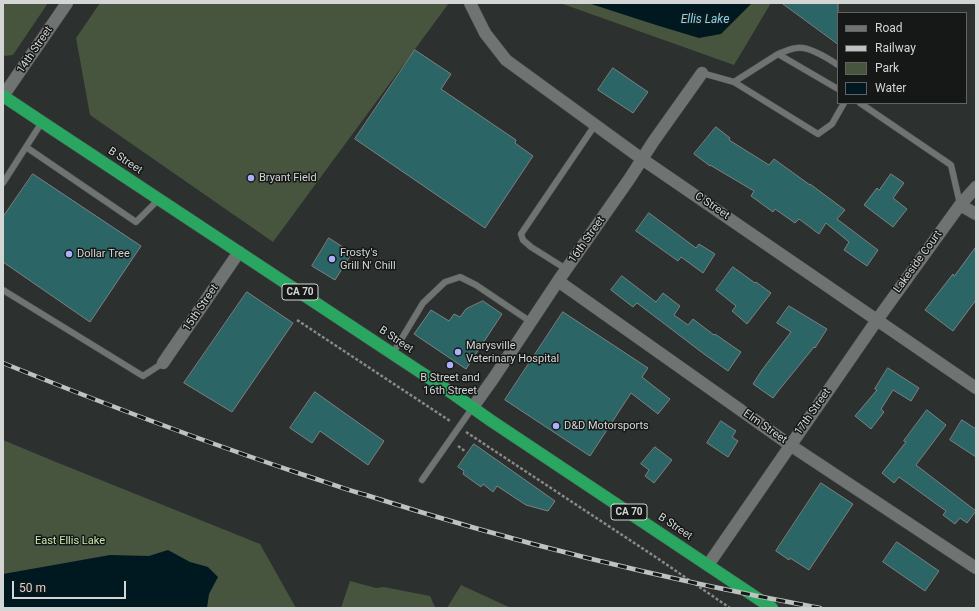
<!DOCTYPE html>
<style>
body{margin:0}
#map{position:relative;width:979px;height:611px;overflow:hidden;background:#2c302f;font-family:Roboto,sans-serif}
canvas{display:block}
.frame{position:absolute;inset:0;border:4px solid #d3d6d5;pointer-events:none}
.legend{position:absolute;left:837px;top:12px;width:130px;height:92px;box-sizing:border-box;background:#161817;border:1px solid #626463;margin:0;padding:5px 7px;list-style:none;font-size:12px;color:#d3d6d5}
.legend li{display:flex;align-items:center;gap:8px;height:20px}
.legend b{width:20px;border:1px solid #626463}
.scale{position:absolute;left:12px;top:581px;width:114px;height:18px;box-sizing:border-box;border:2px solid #d3d6d5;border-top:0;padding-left:5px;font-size:12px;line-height:14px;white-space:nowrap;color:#d3d6d5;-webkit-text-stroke:3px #161817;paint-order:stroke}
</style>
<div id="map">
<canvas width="979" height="611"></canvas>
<div class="frame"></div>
<ul class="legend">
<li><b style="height:5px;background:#6f7473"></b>Road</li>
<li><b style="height:5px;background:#bfc2c1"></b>Railway</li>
<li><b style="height:11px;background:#47543e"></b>Park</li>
<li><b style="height:11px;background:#001920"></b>Water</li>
</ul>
<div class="scale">50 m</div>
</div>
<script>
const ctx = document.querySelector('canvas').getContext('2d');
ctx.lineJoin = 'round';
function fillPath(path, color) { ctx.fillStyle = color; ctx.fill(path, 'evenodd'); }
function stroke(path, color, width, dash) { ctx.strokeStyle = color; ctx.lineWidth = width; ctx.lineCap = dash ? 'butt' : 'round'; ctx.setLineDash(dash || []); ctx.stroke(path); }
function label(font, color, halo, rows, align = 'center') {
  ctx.font = font + ' Roboto,sans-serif'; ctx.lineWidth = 3; ctx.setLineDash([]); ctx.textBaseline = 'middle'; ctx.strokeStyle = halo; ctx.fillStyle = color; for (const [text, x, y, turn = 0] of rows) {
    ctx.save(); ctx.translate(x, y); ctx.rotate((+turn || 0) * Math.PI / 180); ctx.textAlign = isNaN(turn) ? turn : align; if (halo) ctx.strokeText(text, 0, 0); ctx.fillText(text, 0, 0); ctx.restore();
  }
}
fillPath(new Path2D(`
 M3 3H48L13 55 3 56Z
 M100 3H449L273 242 90 115 76 38Z
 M560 3H771L734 65Z
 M3 440 56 462 260 544 296 608H3Z
 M350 581 376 588 384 587 430 596 435 607 434 608H341Z
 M461 585 511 608H447Z`), '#47543e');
fillPath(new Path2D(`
 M588 3H752L721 34 699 38 656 25Z
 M168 550 190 562 208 567 218 577 209 594 207 608H3V574L110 555 149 556Z`), '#001920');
const building = new Path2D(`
 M782 3H838V44Z
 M415 50 451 74 441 89 516 140 515 143 533 156 485 228 355 139Z
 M613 68 648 92 633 113 598 90Z
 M716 127 730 138 729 140 769 165 774 159 810 185V184L845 210 837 219 878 250 867 266 844 250 849 242 826 223 819 234 799 219 795 223 775 209 773 212 751 196 754 191 710 165V166L694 154Z
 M33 174 141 246 90 322 3 262V217Z
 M891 174 904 183 893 198 907 209 893 227 864 205 877 188 879 190Z
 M649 213 696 248 699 244 715 254 703 273 681 257 678 261 636 231Z
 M329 238 352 253 335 280 312 266Z
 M976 247V300L953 331 925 310 953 274 954 276Z
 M733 267 755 283 756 282 771 293 747 324 732 311 736 306 716 290Z
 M622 276 656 302 663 293 680 306 674 315 688 325 693 319 714 335 715 334 741 352 728 371 704 354 637 303 633 307 611 290Z
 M247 292 293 323 232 412 184 383Z
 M483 301 502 314 466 369 414 334 431 310 449 321 454 314 460 317 466 309Z
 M789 306 827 329 815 348 814 347 779 390 773 398 753 384 762 370 791 332 777 323Z
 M563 312 648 368 642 377 670 399 658 414 631 393 590 456 505 400Z
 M888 368 919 388 911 401 893 390 881 409 884 412 871 429 855 416 877 390 875 389Z
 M315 392 384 441 368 465 320 431 312 443 290 428Z
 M927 410 946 425 916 465 976 511 967 523 960 518 955 524 943 515 946 511 899 477 894 483 882 473 906 442 904 441Z
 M962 420 976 429V457L950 440Z
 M721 421 736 431 732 437 738 441 728 457 707 443Z
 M474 444 555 501 548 511 526 505 497 486 493 492 483 484 481 487 463 474 464 471 458 467Z
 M655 447 672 460 654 483 645 476 649 470 641 464Z
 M821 483 853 504 809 570 790 558 789 560 776 551Z
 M897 542 939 571 925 591 883 562Z`);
fillPath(building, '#2c6565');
stroke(building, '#7c8181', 1);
const lane = new Path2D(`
 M778 54C784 52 791 48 797 48 808 46 829 59 838 65
 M702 73 734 82 818 134 832 124 844 103
 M734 82 778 54 838 89
 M860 103 951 165 960 204
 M26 147 136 222 159 199
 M3 183 42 122
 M566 269 531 247 523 240 521 234 595 125
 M3 290 143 376 163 363
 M393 353 423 303 445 282 460 277 476 285 531 322
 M422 480 473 407`);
const street = new Path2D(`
 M470 3 485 33 506 60 642 159 976 388
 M3 96 67 3
 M960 205 976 214
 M558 281 790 445 976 568
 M163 363 239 252
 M473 407 493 379 558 281 630 178 653 142 702 73
 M708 565 877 320 960 205 976 187`);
const highway = new Path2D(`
 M3 96 42 122 452 393 490 420 772 608`);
stroke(lane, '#494d4c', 7);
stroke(street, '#494d4c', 13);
stroke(highway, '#494d4c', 13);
stroke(new Path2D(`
 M297 320 450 421
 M466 432 660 560 730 608
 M458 446 466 452`), '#868a89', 2.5, [3, 2]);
stroke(lane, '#6f7473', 6);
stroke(street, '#6f7473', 12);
stroke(highway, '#29a660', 12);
const rail = new Path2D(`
 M3 363C23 371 43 379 63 387 142 418 220 447 301 474 323 481 344 489 366 495 515 543 667 580 820 608`);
stroke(rail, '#bfc2c1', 4.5);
stroke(rail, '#161817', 3, [9]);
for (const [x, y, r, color] of [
 [251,178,4,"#aab0fb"],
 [69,254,4,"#aab0fb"],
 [332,259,4,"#aab0fb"],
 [458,352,4,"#aab0fb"],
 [450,365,4,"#aab0fb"],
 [556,426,4,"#aab0fb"]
]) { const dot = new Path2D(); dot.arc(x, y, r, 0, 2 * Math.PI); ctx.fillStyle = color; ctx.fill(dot); stroke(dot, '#161817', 1.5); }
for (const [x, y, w] of [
 [300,292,36],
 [629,512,36]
]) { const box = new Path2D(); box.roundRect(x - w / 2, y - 8, w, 16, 3); ctx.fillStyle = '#161817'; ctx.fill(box); stroke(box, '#d3d6d5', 1); }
label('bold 10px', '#d3d6d5', null, [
 ["CA 70",300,292],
 ["CA 70",629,512]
]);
label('11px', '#d3d6d5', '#161817', [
 ["14th Street",35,50,-56],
 ["B Street",125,161,34],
 ["C Street",712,206,34],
 ["16th Street",587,240,-55],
 ["Lakeside Court",918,262,-54],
 ["15th Street",201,308,-56],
 ["B Street",396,340,34],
 ["17th Street",813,412,-55],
 ["Elm Street",765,427,35],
 ["B Street",675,527,34]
]);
label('11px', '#d3d6d5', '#161817', [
 ["Bryant Field",259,178],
 ["Frosty's",340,253],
 ["Grill N' Chill",340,266],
 ["Dollar Tree",77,254],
 ["Marysville",466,346],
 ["Veterinary Hospital",466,359],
 ["B Street and",450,378,"center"],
 ["16th Street",450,391,"center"],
 ["D&D Motorsports",564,426]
], 'left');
label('11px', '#c6e9ac', '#161817', [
 ["East Ellis Lake",70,541]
]);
label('italic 12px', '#80d6ee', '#161817', [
 ["Ellis Lake",705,20]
]);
</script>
